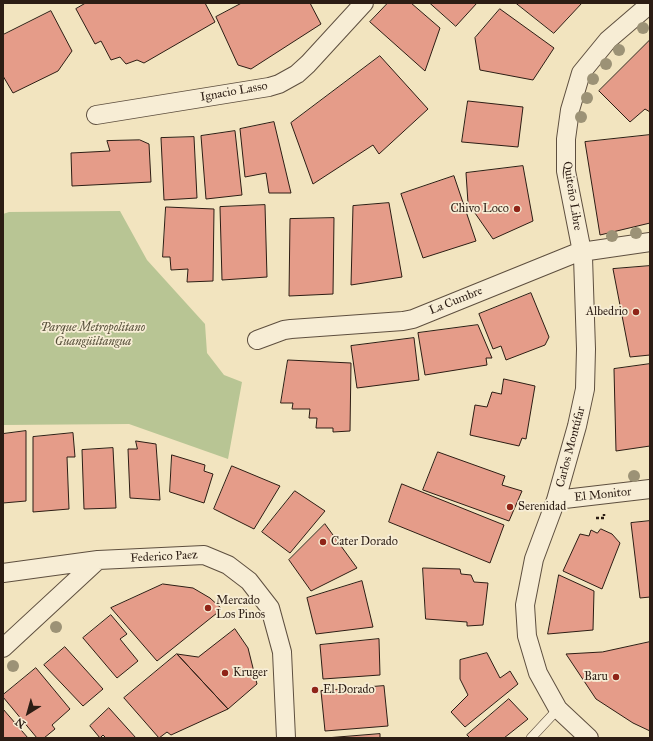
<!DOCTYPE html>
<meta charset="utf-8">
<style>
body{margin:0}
#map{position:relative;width:653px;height:741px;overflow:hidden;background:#f2e4bf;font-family:"IM FELL Great Primer",serif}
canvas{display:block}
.frame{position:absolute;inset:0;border:4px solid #2c1d14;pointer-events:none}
.north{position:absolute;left:8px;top:693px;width:40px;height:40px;-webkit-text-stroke:3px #f7edd5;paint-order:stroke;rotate:217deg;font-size:11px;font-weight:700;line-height:16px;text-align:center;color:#2c1d14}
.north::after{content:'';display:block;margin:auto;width:14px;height:18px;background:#2c1d14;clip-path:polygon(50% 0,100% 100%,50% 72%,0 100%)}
</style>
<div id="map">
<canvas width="653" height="741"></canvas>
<div class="frame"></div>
<div class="north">N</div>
</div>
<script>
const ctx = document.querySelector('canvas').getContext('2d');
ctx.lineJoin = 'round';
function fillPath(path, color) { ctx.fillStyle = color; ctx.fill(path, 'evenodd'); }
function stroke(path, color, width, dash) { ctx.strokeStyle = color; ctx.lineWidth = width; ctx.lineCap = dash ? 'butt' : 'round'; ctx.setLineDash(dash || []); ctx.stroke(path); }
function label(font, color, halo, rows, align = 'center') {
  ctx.font = font + ' "IM FELL Great Primer",serif'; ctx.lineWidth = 3.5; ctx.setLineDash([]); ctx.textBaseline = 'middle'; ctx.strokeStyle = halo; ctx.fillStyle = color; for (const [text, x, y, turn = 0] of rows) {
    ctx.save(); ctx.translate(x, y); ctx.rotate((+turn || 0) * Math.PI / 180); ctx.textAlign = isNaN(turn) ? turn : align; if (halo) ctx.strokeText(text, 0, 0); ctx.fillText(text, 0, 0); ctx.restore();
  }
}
fillPath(new Path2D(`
 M120 211 147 260 205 324 207 353 224 375 242 382 228 459 129 424 3 425V214L9 212Z`), '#b8c594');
const building = new Path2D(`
 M86 3H205L215 22 144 63 137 60 126 64 120 57 111 60 101 41 95 44 76 9Z
 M242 3H310L321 24 251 69 238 65 216 17Z
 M388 3H411L440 28 425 71 370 22Z
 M430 3H477L456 26Z
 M516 3H582L554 33Z
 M500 9 554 48 533 80 480 70 475 38Z
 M51 11 72 51 58 71 13 93 3 76V35Z
 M650 40V112L645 109 630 122 599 91Z
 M380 56 428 109 379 154 373 145 313 184 291 123Z
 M468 101 523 107 518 147 462 142Z
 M274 122 291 193H269L266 173 245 177 240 129Z
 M235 131 242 195 206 199 201 136Z
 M650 135V223L600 235 585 142Z
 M194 137 197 198 164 200 161 138Z
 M140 140 149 144 151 182 72 186 71 153 110 151 107 141Z
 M523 166 533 221 493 239 468 203 466 173Z
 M454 176 476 241 423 258 401 194Z
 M389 203 402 277 351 285 353 206Z
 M265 205 267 277 222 280 220 207Z
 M166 207 214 209 213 281 187 282 188 269 171 270 170 257H163Z
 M334 218 333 294 289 296 290 219Z
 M650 266V355L630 357 613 269Z
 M531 293 549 337 545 345 506 360 501 346 493 349 479 314Z
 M478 325 492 358H486L487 365 425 375 418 333Z
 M414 338 419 380 357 388 351 346Z
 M288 360 351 363 350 431 333 432V428H316L317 418H309L310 409H292L293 403H281Z
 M650 364V446L616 451 614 369Z
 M504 379 535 386 526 439 522 438 519 446 470 435 475 405 487 407 492 392 501 394Z
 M26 431V501L3 503V434Z
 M73 433 75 457H67L69 509 33 512V437Z
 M136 441 156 444 160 500 130 498 128 449H137Z
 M113 448 116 508 84 509 82 450Z
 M438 452 505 476 502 485 522 491 509 521 423 490Z
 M172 455 205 465 204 471 213 474 204 503 170 492Z
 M232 466 280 486 254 529 214 509Z
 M402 484 504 525 490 563 389 522Z
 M295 491 325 511 290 553 262 532Z
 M650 521V597L640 598 631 523Z
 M325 524 357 568 311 591 289 560Z
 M601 529 612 534 620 543 602 589 563 571 580 534 589 536 591 530 597 533Z
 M423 568 460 569 461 574 471 575 474 582 488 583 483 625 467 626V622L426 619Z
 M559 575 594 591 593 630 548 634Z
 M362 581 373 627 316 634 307 598Z
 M163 584 193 588 210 598 222 609 157 661 111 608Z
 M111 615 127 634 120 639 138 661 117 678 83 638Z
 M235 629 248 648 257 684 228 709 177 654 198 657Z
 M379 639 380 675 323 679 320 645Z
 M650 642V731L633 723 596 699 566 654 602 652Z
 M65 647 103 689 83 706 44 665Z
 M487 653 500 678 510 671 518 684 465 727 451 712 468 695 460 679V660Z
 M177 654 228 709 171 735 167 732 159 738 124 698Z
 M36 668 70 709 52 725 55 729 44 738H37L3 697V695Z
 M384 686 388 726 325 731 321 691Z
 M509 699 528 719 504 738H470L467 735Z
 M109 708 136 738H106L103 735 100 738 90 726Z
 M3 709 28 738H3Z
 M380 734V738H326Z`);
fillPath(building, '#e59c89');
stroke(building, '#2c1d14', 1);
const lane = new Path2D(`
 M531 738 558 709`);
const street = new Path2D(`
 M96 115 269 87 279 84 297 74 308 64 364 3
 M257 340 284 330 291 329 403 321 413 319 581 251H588L650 242
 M556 500 650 489
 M3 573 98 560 204 555 228 565 249 581 270 608 282 652 286 738
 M3 648 98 560
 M589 738 558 709 538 673 527 636 525 605 534 559 556 500 577 426 585 389 586 349 583 257 566 171V139L570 110 581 73 608 40 650 4`);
stroke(lane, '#5e4f3f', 10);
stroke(street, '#5e4f3f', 20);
stroke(new Path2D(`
 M596 518H604V514`), '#2c1d14', 2.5, [3, 2]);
stroke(lane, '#f7edd5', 9);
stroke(street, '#f7edd5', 18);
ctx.fillStyle = '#9c9276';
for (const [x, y] of [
 [643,28],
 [619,50],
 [606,64],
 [593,79],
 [587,98],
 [581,117],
 [636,233],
 [612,236],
 [634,476],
 [56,627],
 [13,666]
]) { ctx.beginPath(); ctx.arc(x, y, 6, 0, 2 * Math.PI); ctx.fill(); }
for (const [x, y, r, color] of [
 [517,209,4,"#8f2418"],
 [636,312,4,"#8f2418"],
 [510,507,4,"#8f2418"],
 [323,542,4,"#8f2418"],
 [208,608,4,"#8f2418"],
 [225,673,4,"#8f2418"],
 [616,677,4,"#8f2418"],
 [315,690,4,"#8f2418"]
]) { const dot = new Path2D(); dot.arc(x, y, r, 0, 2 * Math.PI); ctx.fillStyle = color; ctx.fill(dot); stroke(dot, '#f7edd5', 1.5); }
label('12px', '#2c1d14', '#f7edd5', [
 ["Ignacio Lasso",234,92,-10],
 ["Quiteño Libre",572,196,81],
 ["La Cumbre",456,301,-22],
 ["Carlos Montúfar",571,447,-75],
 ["El Monitor",603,495,-6],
 ["Federico Paez",164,557,-3]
]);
label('12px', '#2c1d14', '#f7edd5', [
 ["Chivo Loco",509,209,"right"],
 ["Albedrio",628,312,"right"],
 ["Serenidad",518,507],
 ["Cater Dorado",331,542],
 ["Mercado",216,601],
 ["Los Pinos",216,615],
 ["Kruger",233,673],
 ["Baru",608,677,"right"],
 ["El Dorado",323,690]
], 'left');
label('italic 12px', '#564f3a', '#f7edd5', [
 ["Parque Metropolitano",93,328],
 ["Guangüiltangua",93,342]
]);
</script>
